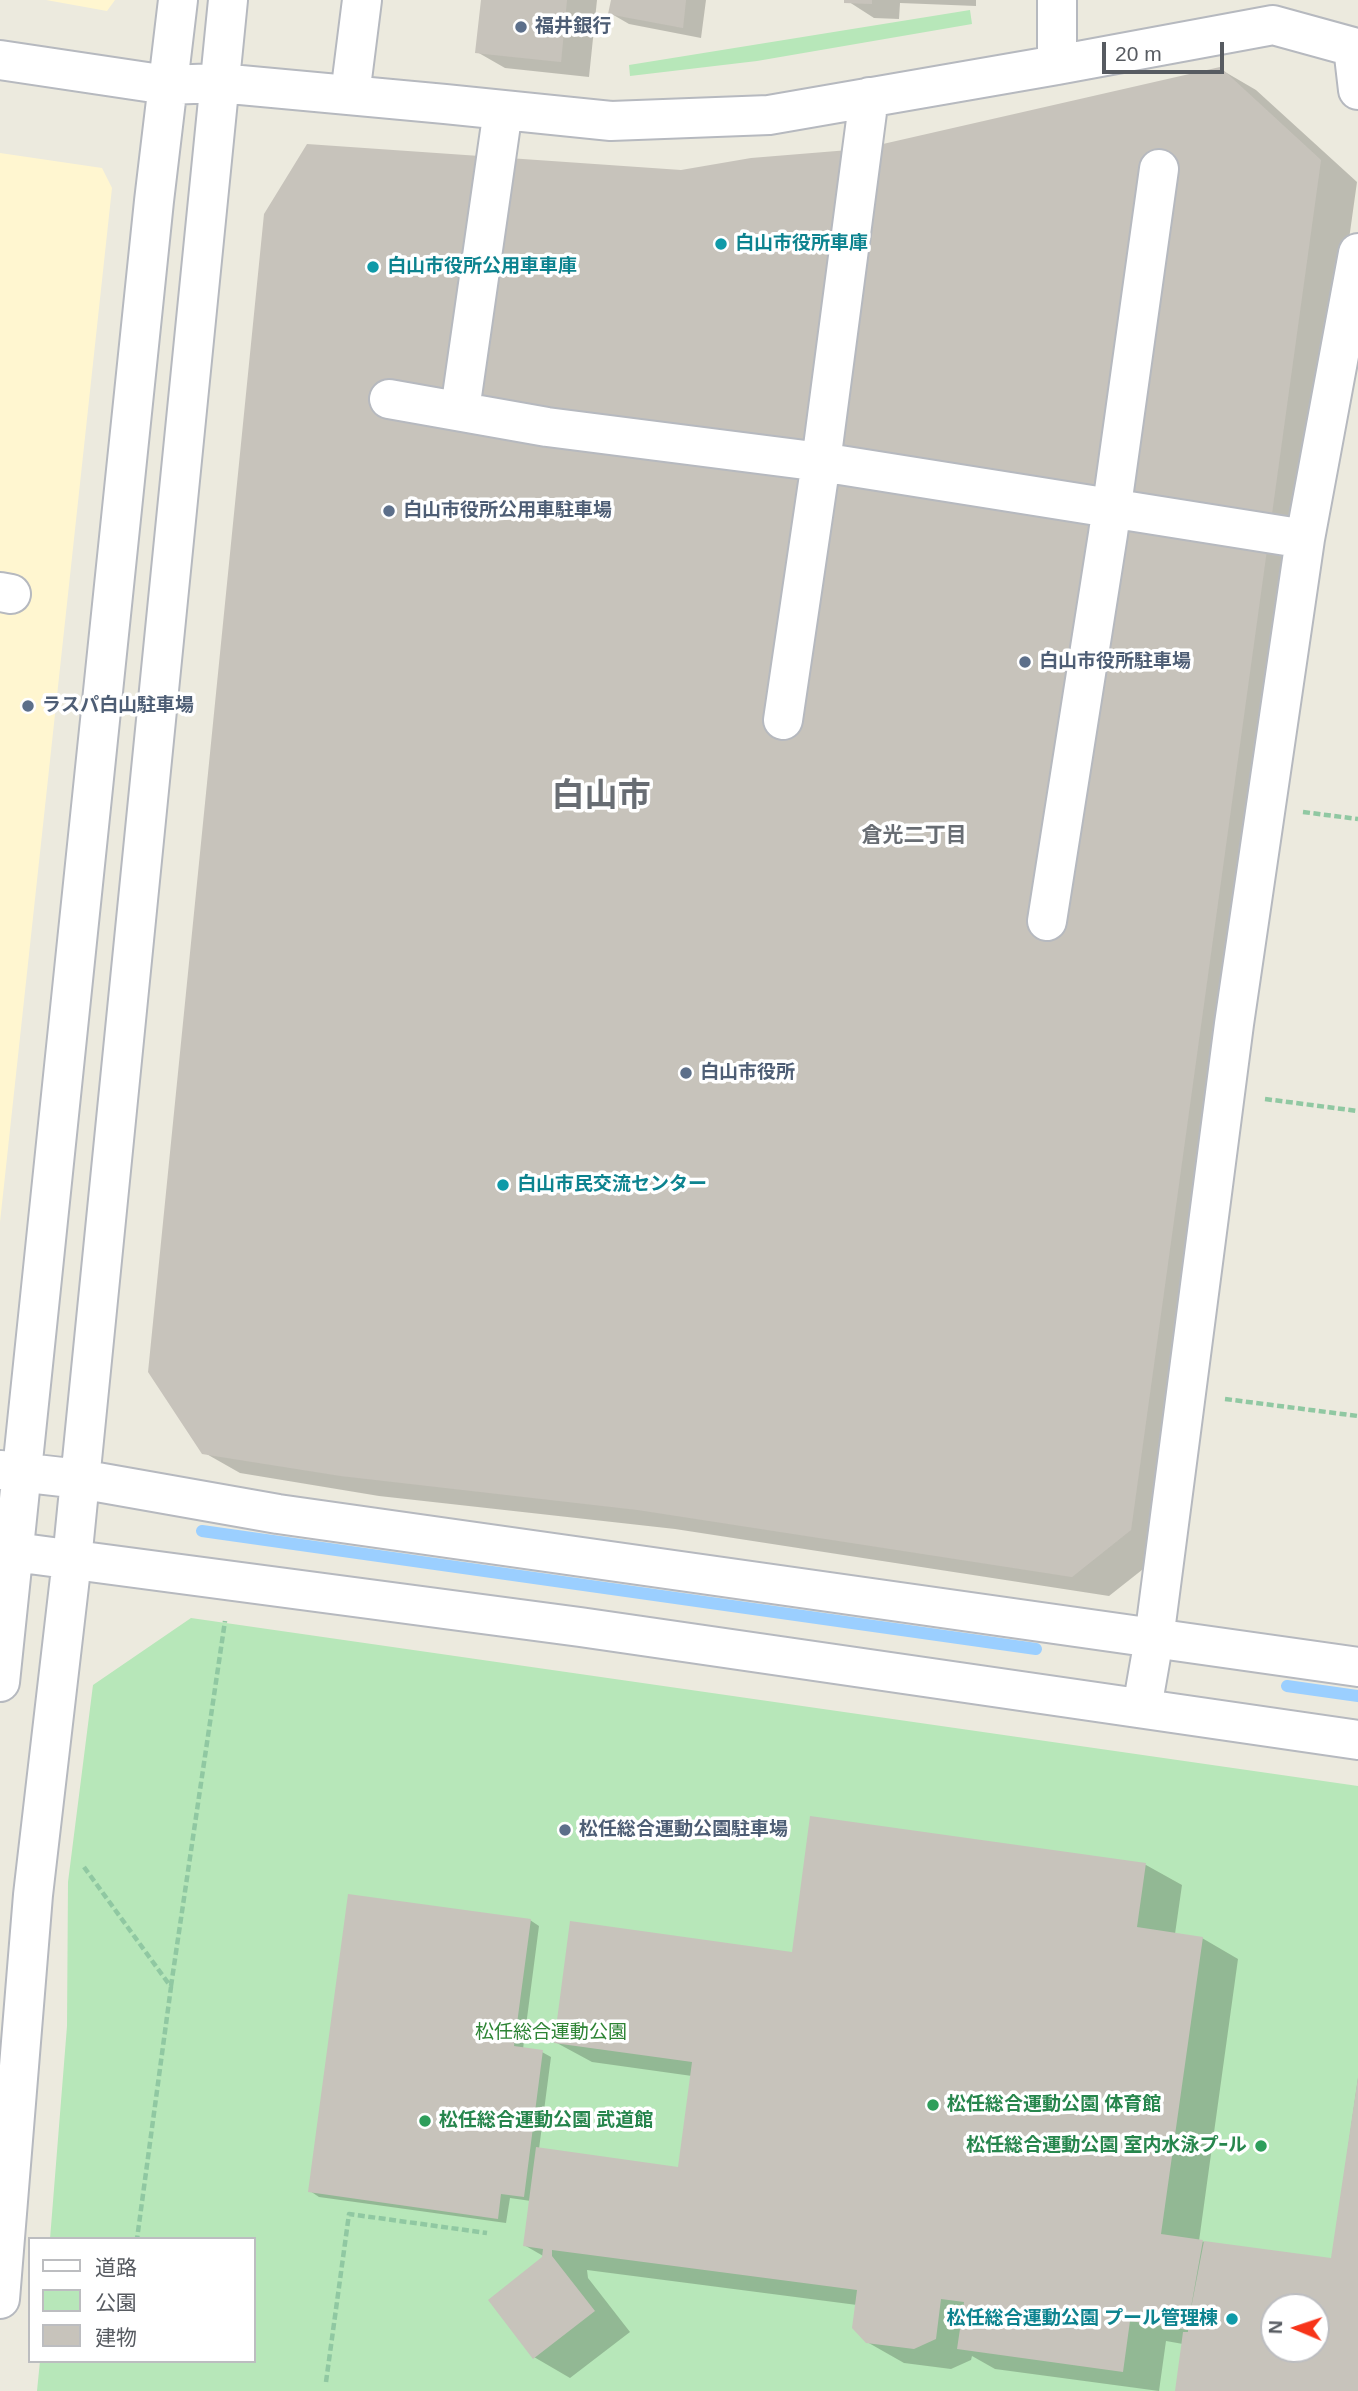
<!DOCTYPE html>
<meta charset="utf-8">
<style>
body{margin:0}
#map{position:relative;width:1358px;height:2391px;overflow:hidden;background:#eceade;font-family:Helvetica,"Noto Sans JP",sans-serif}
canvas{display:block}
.legend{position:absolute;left:28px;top:2237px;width:228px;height:126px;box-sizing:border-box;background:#fff;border:2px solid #bcbdc0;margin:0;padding:9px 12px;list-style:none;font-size:21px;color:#575b61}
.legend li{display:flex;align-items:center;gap:14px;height:35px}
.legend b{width:35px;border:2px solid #bcbdc0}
.north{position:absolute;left:1260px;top:2293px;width:70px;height:70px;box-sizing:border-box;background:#fff;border:2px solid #bcbdc0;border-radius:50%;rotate:272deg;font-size:19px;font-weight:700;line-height:28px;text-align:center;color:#575b61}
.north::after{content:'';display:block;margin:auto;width:24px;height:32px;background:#f73419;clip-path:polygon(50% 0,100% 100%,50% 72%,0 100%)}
.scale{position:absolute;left:1102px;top:42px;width:122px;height:32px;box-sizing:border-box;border:4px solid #575b61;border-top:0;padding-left:9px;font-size:21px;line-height:24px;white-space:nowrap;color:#575b61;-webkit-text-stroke:5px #fff;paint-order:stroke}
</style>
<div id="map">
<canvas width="1358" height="2391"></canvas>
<ul class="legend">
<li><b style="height:9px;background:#fff"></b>道路</li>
<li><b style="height:19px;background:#b7e7b9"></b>公園</li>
<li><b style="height:19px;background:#c7c3bb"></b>建物</li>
</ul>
<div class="north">N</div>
<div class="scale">20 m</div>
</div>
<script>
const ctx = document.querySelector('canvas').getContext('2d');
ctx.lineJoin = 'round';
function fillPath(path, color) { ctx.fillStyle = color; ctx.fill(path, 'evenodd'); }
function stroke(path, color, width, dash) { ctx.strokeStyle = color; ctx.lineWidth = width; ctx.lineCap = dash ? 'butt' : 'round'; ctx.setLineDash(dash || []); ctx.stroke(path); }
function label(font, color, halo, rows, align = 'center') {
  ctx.font = font + ' Helvetica,"Noto Sans JP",sans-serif'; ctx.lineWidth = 7; ctx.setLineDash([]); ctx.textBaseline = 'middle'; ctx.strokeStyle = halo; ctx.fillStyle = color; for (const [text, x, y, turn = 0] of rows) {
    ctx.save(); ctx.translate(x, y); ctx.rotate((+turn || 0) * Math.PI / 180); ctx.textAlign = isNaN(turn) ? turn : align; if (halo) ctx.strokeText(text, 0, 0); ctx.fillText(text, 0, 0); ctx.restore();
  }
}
fillPath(new Path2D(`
 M46 0H115L107 11Z
 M0 153 102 168 112 188 0 1222Z`), '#fff6d0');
fillPath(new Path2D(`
 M970 10 972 24 757 61 630 76 629 65Z
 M191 1618 1358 1786V2391H37L40 2361H254V2239H50L67 2026 68 1882 93 1685ZM1274 2307H1316V2349H1274Z`), '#b7e7b9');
fillPath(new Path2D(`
 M482 0H597L589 77 505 68 477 52Z
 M613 0H706L701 38 629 24 610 13Z
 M846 0H976V6L900 3 899 19 874 18Z
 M1220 69 1256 90 1357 182 1166 1551 1109 1596 675 1529 379 1496 240 1473 203 1452 681 172 861 151Z
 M812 1818 1146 1865 1182 1885 1175 1934 1202 1938 1238 1959 1199 2241 1332 2261 1358 2078V2391H1176L1183 2344 1166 2341 1159 2391 995 2369 972 2356 971 2360 951 2369 904 2363 867 2342 857 2305 587 2270 588 2278 630 2332 570 2378 534 2357 545 2257 524 2245 531 2201 510 2198 506 2223 319 2197 310 2191 530 1920 539 1926 523 2049 542 2052 551 2057 539 2149 679 2169 692 2076 592 2062 555 2042 793 1953ZM1274 2307H1316V2349H1274Z`), '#0003');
stroke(new Path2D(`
 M202 1531 1036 1649
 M1287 1686 1358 1696`), '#9bcfff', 12);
fillPath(new Path2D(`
 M481 0H567L561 62 475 53Z
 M611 0H686L683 28 608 14Z
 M844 0H872V4L844 3Z
 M1220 67 1321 160 1131 1530 1072 1577 638 1510 341 1476 202 1454 148 1372 264 214 307 144 681 170 751 158 861 149Z
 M810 1816 1146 1863 1137 1927 1203 1937 1161 2234 1203 2240 1188 2324 1204 2241 1331 2258 1358 2077V2391H1175L1183 2332H1188V2330L1130 2321 1123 2372 957 2349 964 2302 941 2299 936 2339 914 2349 866 2343 852 2328 857 2290 552 2250V2256L595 2311 533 2359 488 2300 542 2257 543 2249 523 2246 536 2147 678 2167 692 2062 554 2043 570 1921 792 1952ZM1274 2307H1316V2349H1274Z
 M348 1894 531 1919 514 2046 543 2050 524 2197 501 2194 498 2219 308 2192Z`), '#c7c3bb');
const minor = new Path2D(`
 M1057 0V65
 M0 60 167 85 219 83 445 104 611 121 769 115 1057 65 1273 25 1353 47 1358 90
 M350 95 362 0
 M389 399 547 427 821 462 1305 539
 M460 410 503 110
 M0 592 11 594
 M783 720 821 462 869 97
 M1047 921 1108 534 1159 169
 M0 1470 80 1479 278 1514 1358 1667
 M0 1550 580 1627 1358 1740
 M0 1682 154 201 178 0
 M1142 1708 1154 1639 1234 1024 1305 539 1358 253
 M0 2299 33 1895 72 1560 228 0`);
stroke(minor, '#b6b9bf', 42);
stroke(new Path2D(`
 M1303 812 1358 819
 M1265 1099 1358 1111
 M1225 1399 1358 1416
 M84 1867 171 1987 137 2239
 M171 1986 225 1621
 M326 2382 349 2214 487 2233`), '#90c8a2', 4.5, [7, 3.5]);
stroke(minor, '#fff', 38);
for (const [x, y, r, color] of [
 [521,27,7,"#5c6f8a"],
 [721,244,7,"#0f9aa8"],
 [373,267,7,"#0f9aa8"],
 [389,511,7,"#5c6f8a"],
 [1025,662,7,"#5c6f8a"],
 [28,706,7,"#5c6f8a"],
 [686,1073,7,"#5c6f8a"],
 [503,1185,7,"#0f9aa8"],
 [565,1830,7,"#5c6f8a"],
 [933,2105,7,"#2e9e5b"],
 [425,2121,7,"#2e9e5b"],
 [1261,2146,7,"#2e9e5b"],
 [1232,2319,7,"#0f9aa8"]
]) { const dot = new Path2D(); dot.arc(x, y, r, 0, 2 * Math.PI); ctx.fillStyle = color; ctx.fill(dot); stroke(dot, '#fff', 2.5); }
label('bold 19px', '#4e5e75', '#fff', [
 ["福井銀行",535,27],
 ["白山市役所公用車駐車場",403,511],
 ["白山市役所駐車場",1039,662],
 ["ラスパ白山駐車場",42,706],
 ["白山市役所",700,1073],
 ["松任総合運動公園駐車場",579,1830]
], 'left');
label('bold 19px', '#0d838f', '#fff', [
 ["白山市役所車庫",735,244],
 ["白山市役所公用車車庫",387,267],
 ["白山市民交流センター",517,1185],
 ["松任総合運動公園 プール管理棟",1218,2319,"right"]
], 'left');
label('19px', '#2d8434', '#fff', [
 ["松任総合運動公園",551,2033]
]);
label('bold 19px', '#27864d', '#fff', [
 ["松任総合運動公園 体育館",947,2105],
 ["松任総合運動公園 武道館",439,2121],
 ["松任総合運動公園 室内水泳プｰル",1247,2146,"right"]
], 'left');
label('bold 21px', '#686d73', '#fff', [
 ["倉光二丁目",914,836]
]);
label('bold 33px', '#686d73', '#fff', [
 ["白山市",601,797]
]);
</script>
